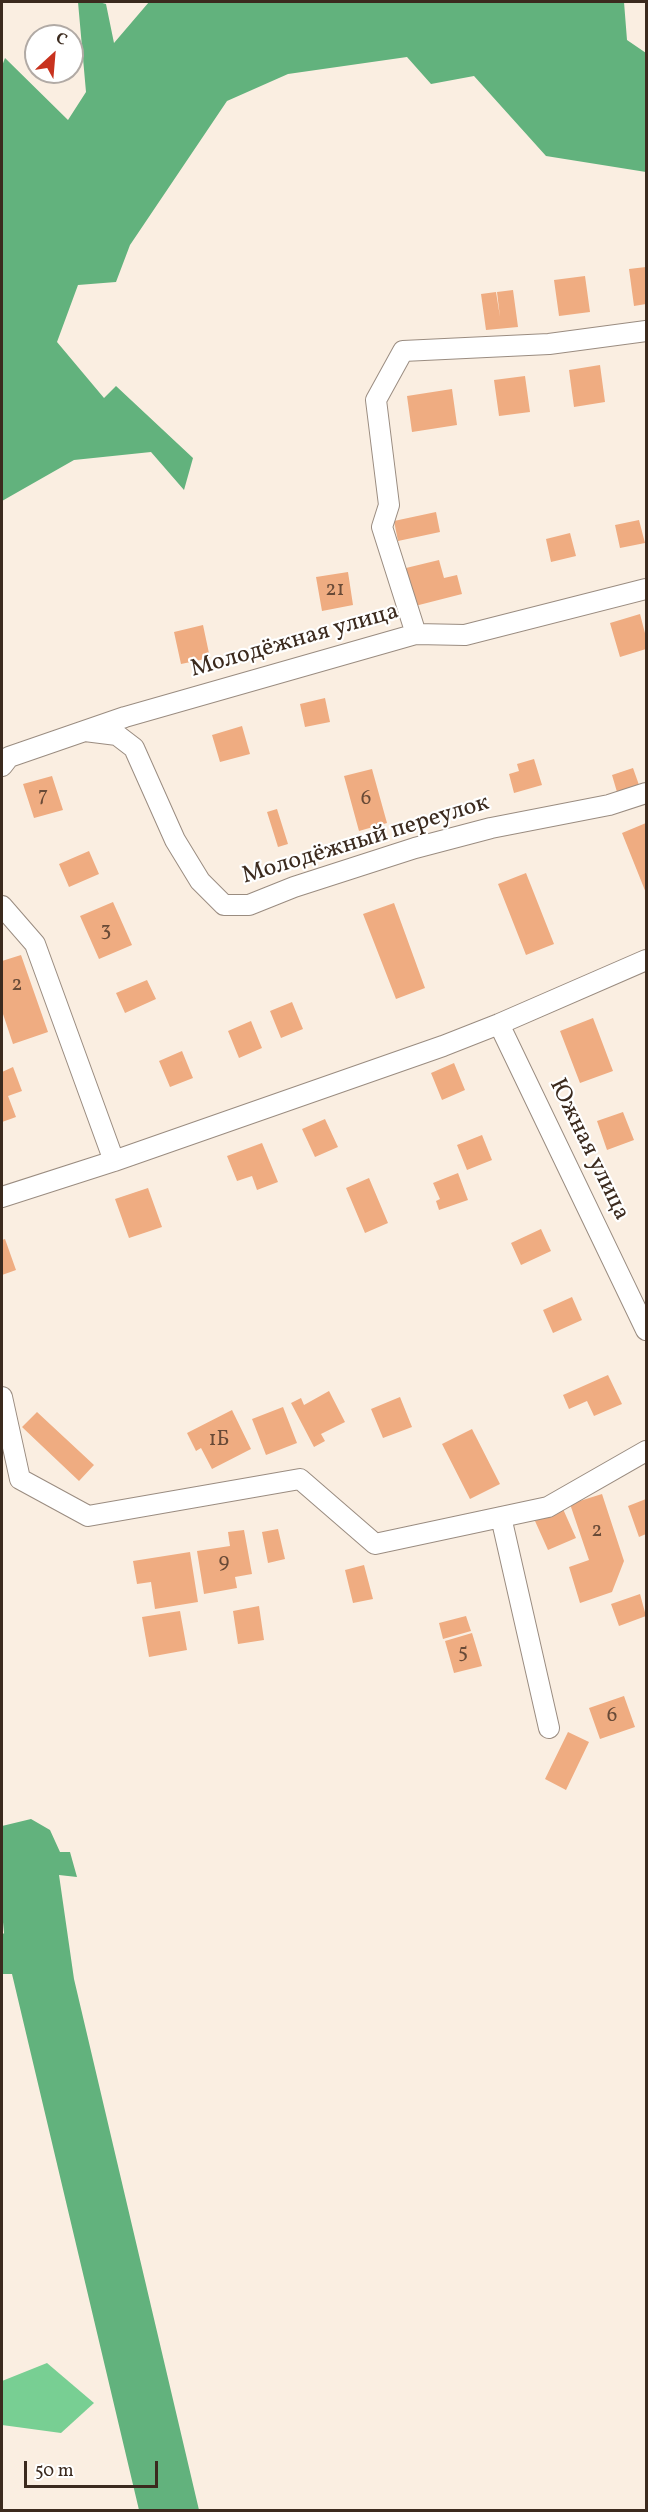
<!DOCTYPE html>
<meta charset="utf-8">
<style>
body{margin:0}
#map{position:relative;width:648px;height:2512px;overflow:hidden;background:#faeee1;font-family:Vollkorn,serif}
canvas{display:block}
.frame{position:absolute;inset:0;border:3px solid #3b2a1e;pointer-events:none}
.north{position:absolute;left:24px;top:24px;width:60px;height:60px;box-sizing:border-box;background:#fff;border:2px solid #b1aaa5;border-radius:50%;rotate:26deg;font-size:16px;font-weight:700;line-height:24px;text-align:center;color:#3b2a1e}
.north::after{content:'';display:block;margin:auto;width:21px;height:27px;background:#c8321e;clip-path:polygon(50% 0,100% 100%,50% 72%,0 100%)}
.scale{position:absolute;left:24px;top:2461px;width:134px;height:27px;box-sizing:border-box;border:3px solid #3b2a1e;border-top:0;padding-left:8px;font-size:18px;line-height:21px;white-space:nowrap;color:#3b2a1e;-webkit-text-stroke:4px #fff;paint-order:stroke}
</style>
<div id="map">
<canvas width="648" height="2512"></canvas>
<div class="frame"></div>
<div class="north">С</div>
<div class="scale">50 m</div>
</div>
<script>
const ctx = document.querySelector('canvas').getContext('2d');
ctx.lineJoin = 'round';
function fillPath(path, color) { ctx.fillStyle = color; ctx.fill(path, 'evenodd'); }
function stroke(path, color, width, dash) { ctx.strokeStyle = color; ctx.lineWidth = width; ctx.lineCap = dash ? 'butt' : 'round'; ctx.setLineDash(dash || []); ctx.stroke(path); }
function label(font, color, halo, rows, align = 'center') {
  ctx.font = font + ' Vollkorn,serif'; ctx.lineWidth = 4.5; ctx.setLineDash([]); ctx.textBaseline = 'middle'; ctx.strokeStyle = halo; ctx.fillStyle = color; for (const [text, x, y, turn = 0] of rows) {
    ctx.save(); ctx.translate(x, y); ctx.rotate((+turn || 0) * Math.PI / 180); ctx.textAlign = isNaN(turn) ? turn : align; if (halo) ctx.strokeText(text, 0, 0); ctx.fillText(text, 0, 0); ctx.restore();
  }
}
fillPath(new Path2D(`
 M47 2363 94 2403 61 2433 2 2425V2381Z`), '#78cf93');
fillPath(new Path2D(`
 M78 2H99L106 4 114 43 149 2H624L627 40 646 53V172L546 156 474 76 431 84 407 57 288 74 227 101 130 245 116 282 78 285 57 342 104 398 116 386 193 458 184 490 151 452 74 460 2 501V66L5 58 68 120 86 92Z
 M31 1819 50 1830 60 1852H70L77 1877 59 1875 74 1979 199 2510H139L12 1974H2V1935L4 1933 2 1911V1826Z`), '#62b27d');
fillPath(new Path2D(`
 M646 267V304L634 306 629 269Z
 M585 276 590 312 559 316 554 280Z
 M513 290 518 327 486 330 481 294 496 292 500 317 497 292Z
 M600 365 605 402 574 407 569 370Z
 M525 376 530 412 499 416 494 380Z
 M452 389 457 425 412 432 407 396Z
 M436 512 440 532 398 541 394 521Z
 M639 520 645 543 620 548 615 525Z
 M570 533 576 556 551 562 546 539Z
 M439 560 444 578 457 575 462 594 415 606 406 568Z
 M348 572 353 605 322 611 316 577Z
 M640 614 646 637V649L620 657 610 623Z
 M203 625 210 658 181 664 174 632Z
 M325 698 330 722 305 727 300 704Z
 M242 726 250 754 220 762 212 735Z
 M534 759 542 785 514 793 509 774 519 771 517 764Z
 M633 768 639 785 617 792 612 775Z
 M372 769 387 823 359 831 344 776Z
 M52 776 63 810 34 818 23 784Z
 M277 809 288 844 278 847 267 812Z
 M646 823V893L622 833Z
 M89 851 99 874 69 887 59 864Z
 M526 873 554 944 526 955 498 884Z
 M113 902 132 945 99 959 80 916Z
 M394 903 425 988 396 999 363 914Z
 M21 955 48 1032 13 1044 2 1011V961Z
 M147 980 156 999 125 1013 116 993Z
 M292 1002 303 1029 281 1038 270 1011Z
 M593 1018 613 1071 580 1083 560 1031Z
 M251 1021 262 1048 239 1058 228 1031Z
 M182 1051 193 1078 170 1087 159 1061Z
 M454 1063 465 1090 442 1100 431 1073Z
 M13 1067 22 1091 8 1096 16 1117 2 1122V1072Z
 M623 1112 634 1140 607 1150 597 1121Z
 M325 1119 338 1147 315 1157 302 1129Z
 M482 1135 492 1160 467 1170 457 1145Z
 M262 1143 278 1182 257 1190 252 1176 237 1181 227 1156Z
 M458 1173 468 1200 439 1210 436 1201 440 1199 433 1183Z
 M369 1178 388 1223 365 1233 346 1188Z
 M148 1188 162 1227 129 1238 115 1199Z
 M541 1229 551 1251 521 1265 511 1243Z
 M5 1239 16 1270 2 1275V1240Z
 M572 1297 582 1320 553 1333 543 1310Z
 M608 1375 622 1404 594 1416 587 1401 569 1409 563 1395Z
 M329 1391 345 1422 321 1434 325 1441 314 1447 291 1403 301 1398 304 1405Z
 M400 1397 412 1427 383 1438 371 1409Z
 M283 1407 297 1443 266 1455 252 1419Z
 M232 1410 251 1449 212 1469 201 1448 196 1451 187 1433Z
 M37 1412 94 1465 79 1481 22 1427Z
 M472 1429 500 1484 470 1499 442 1444Z
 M602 1494 624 1561 612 1592 580 1603 569 1567 589 1560 570 1504Z
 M646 1499V1534L639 1537 628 1506Z
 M563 1509 576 1538 548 1550 535 1521Z
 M278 1529 285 1559 268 1563 262 1532Z
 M244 1530 252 1574 235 1577 237 1588 204 1594 197 1551 230 1546 228 1532Z
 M190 1552 198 1602 155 1609 151 1582 137 1584 133 1561Z
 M364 1565 373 1599 353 1603 345 1570Z
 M640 1594 646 1616 619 1626 611 1604Z
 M259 1606 264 1640 238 1644 233 1611Z
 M180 1611 187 1650 149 1657 142 1617Z
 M466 1616 471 1631 443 1639 439 1623Z
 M472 1633 482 1666 454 1673 445 1641Z
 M624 1696 635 1727 600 1739 589 1708Z
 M568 1732 589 1742 566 1790 545 1779Z`), '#efac81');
const minor = new Path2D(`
 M416 634 382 527 389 505 376 400 403 351 549 344 646 331
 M85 731 117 735 134 748 175 840 200 881 224 905H249L294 887 415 848 491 828 609 805 646 793
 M2 766 9 757 125 717 416 634 465 635 646 589
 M2 906 35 944 114 1161
 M499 1024 646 1330
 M2 1197 114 1161 443 1046 499 1024 646 960
 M2 1397 20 1479 88 1516 300 1479 375 1544 548 1507 646 1451
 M501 1517 549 1728`);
stroke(minor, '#9a8c80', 22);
stroke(minor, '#fff', 20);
label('21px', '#684a37', null, [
 ["21",335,591],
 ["7",43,797],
 ["6",366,800],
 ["3",106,931],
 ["2",17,986],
 ["1Б",219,1441],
 ["2",597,1532],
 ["9",224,1563],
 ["5",463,1653],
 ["6",612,1717]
]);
label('24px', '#3b2a1e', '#fff', [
 ["Молодёжная улица",295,642,-16],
 ["Молодёжный переулок",366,841,-17],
 ["Южная улица",588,1150,64]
]);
</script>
